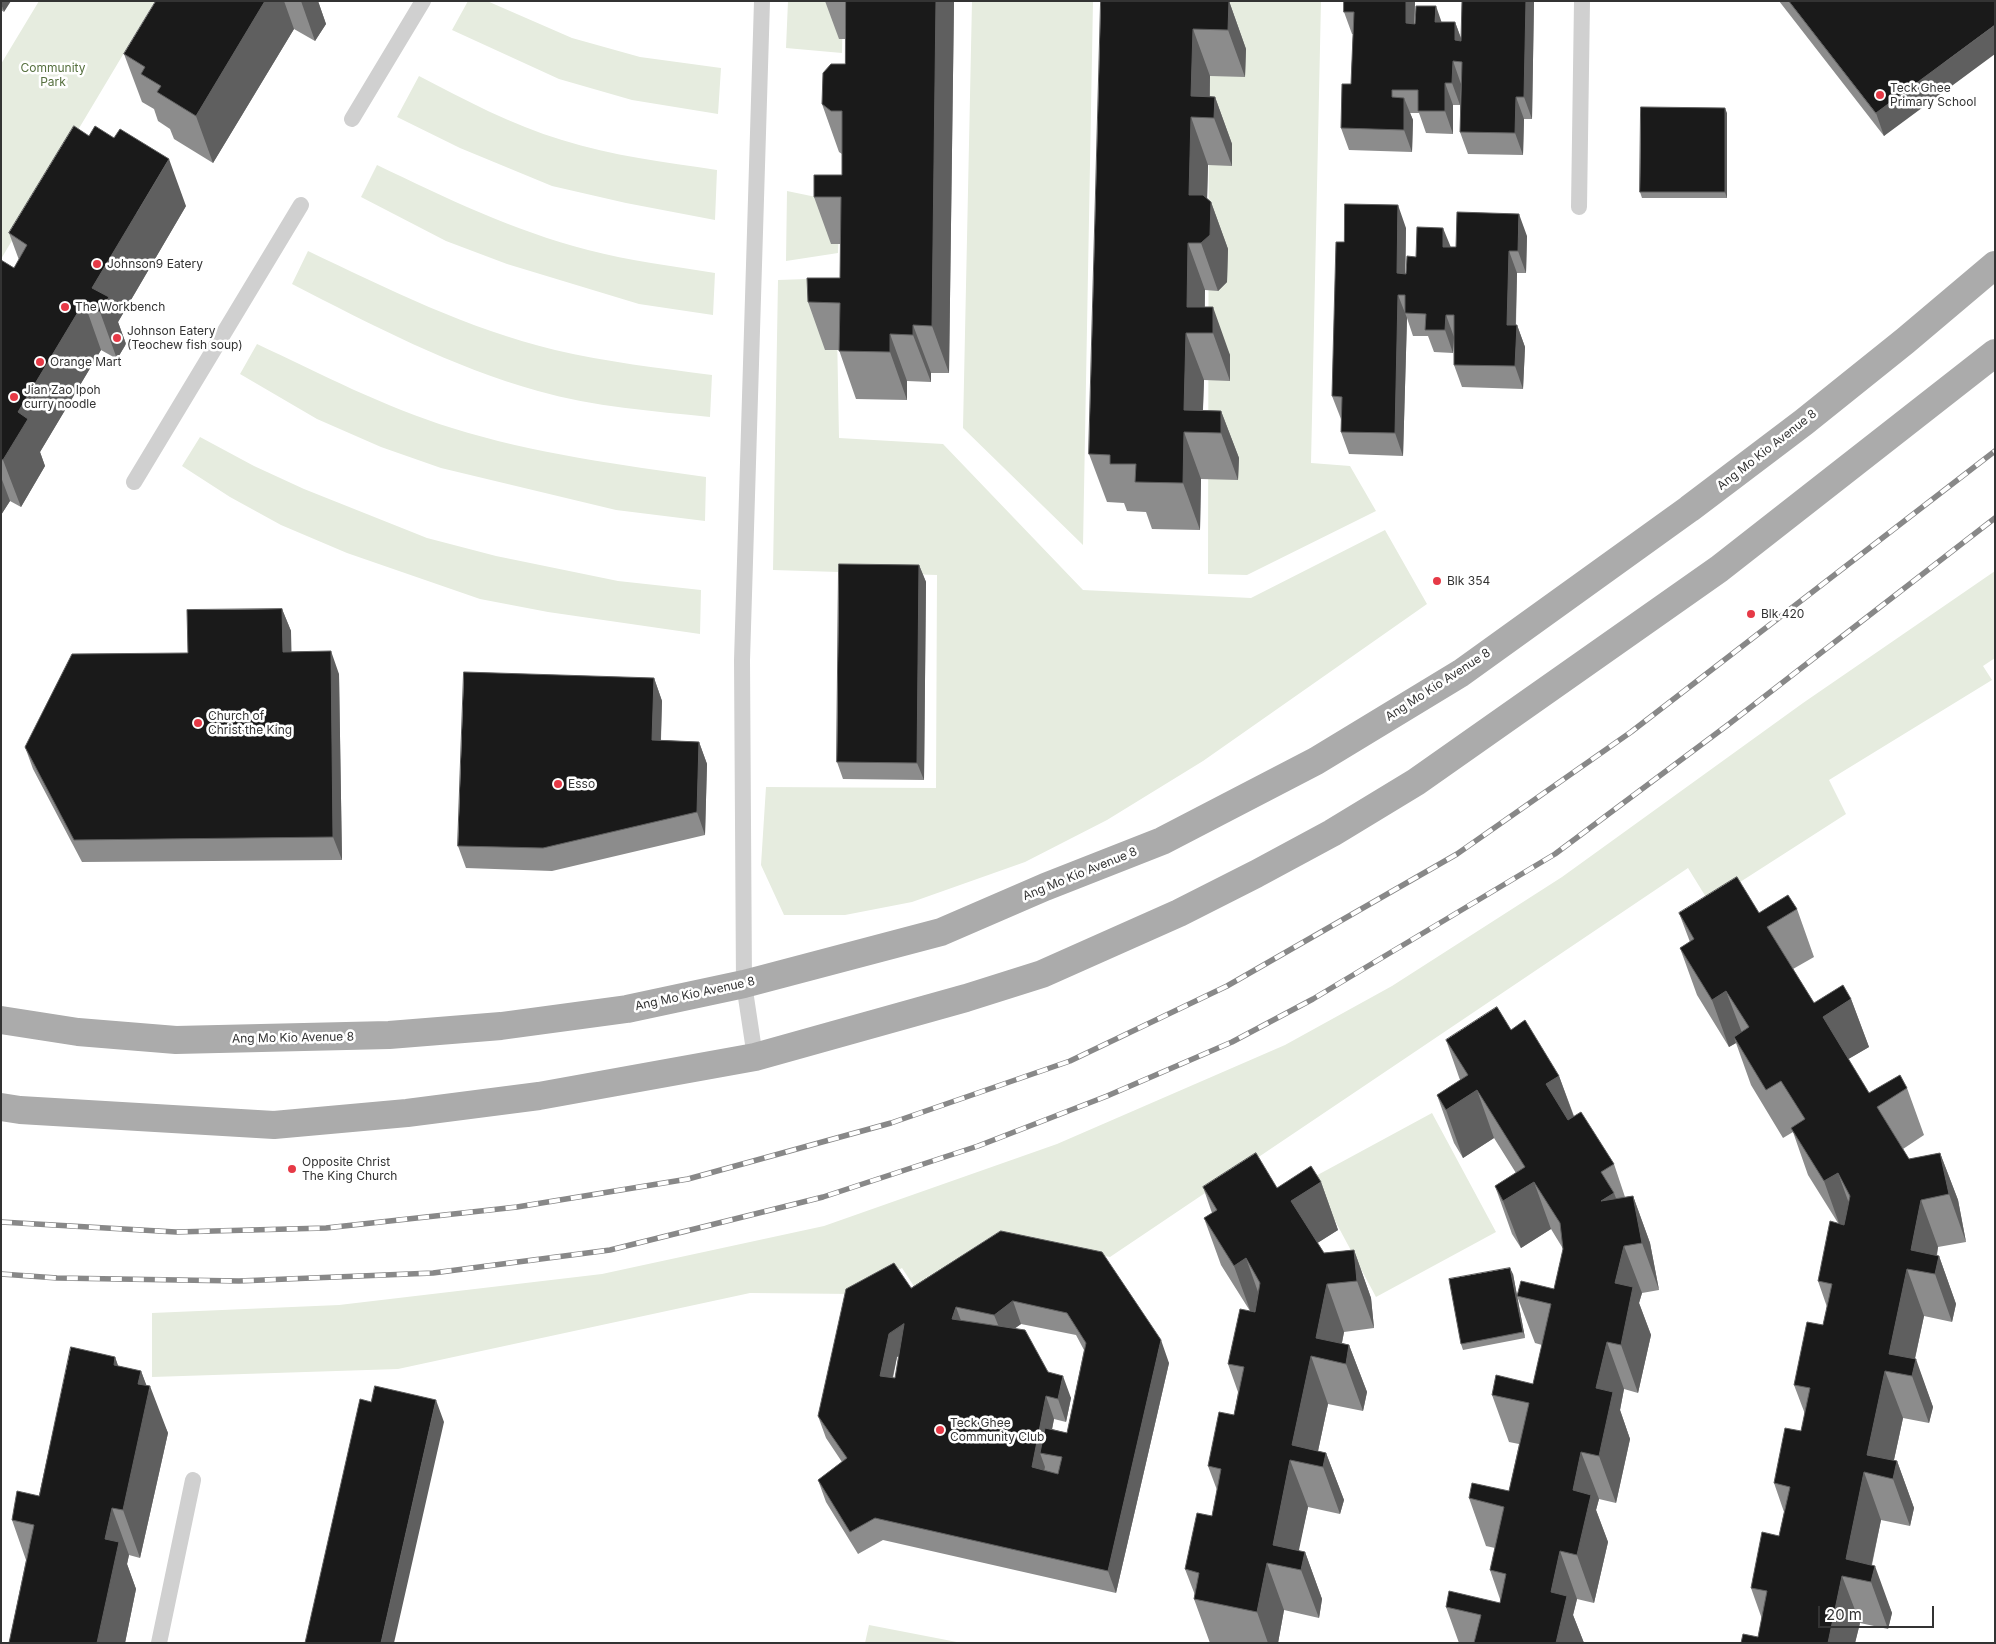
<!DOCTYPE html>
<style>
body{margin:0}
#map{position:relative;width:1996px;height:1644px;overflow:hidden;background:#fff;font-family:Inter,sans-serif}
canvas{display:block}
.frame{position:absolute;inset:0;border:2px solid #333;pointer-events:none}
.scale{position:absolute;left:1818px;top:1606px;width:116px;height:22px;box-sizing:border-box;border:2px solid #333;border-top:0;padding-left:6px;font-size:15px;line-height:18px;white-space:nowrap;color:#333;-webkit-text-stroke:4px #fff;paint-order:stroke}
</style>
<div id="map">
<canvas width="1996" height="1644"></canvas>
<div class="frame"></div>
<div class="scale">20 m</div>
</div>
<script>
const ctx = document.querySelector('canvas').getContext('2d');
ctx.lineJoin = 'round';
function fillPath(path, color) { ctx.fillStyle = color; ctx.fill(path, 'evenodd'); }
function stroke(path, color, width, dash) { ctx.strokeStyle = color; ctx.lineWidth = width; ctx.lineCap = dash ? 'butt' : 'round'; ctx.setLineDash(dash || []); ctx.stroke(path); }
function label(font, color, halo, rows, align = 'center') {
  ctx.font = font + ' Inter,sans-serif'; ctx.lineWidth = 5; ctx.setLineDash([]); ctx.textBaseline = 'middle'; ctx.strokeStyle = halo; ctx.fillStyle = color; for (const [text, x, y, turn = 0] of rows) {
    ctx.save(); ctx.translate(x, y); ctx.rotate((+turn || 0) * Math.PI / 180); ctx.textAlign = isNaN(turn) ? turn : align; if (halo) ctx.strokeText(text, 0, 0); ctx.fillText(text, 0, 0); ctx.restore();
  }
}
fillPath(new Path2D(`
 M39 1H155L1 259V64Z
 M468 1H487L572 38 640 57 721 68 718 114 632 100 559 79 452 30Z
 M788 1H843L842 53 786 48Z
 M972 1H1093L1083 545 963 428Z
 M1209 1H1321L1311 463 1350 466 1376 511 1247 575 1208 574Z
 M419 76C465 100 512 125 562 140 612 156 665 162 717 170L715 220 626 203 552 186 460 148 397 117Z
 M377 165C446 198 514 231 588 250 629 261 673 266 715 273L713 315 639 304 507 264 446 241 361 197Z
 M787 191 840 202 838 253 786 261Z
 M308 251C388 289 468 329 555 350 606 362 659 368 712 375L710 417C653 411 594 407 538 391 452 367 372 325 292 284Z
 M836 278 839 438 943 444 1083 590 1251 598 1385 530 1427 604 1203 761 1107 820 1025 862 912 902 845 915H784L761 865 766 787 936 788 937 575 773 570 778 280Z
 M257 344C321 374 384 407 452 428 535 454 621 465 706 477L705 521 616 510 441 468 381 447 317 419 240 374Z
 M200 437 254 466 304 489 427 538 496 556 618 581 701 590 700 634 548 612 480 599 347 553 281 525 230 497 182 466Z
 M1995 571V658L1983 666 1992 680 1829 780 1846 814 1709 902 1688 868 1110 1257 1009 1236 919 1294 902 1268 855 1294 750 1293 398 1369 152 1377V1313L339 1305 602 1274 824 1226 1057 1144 1285 1045 1392 986 1562 877 1803 703Z
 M1432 1113 1496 1232 1376 1297 1312 1178Z
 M869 1625 962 1643H865Z`), '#e6ecdf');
stroke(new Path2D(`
 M352 119 423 1
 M1579 207 1582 1
 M134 482 301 205
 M755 1057 744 984 742 660 762 1
 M159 1643 193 1480`), '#d0d0d0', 16);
stroke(new Path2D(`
 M1 1020 78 1032 176 1040 389 1035 501 1026 627 1009 744 984 941 932 1045 887 1162 841 1316 761 1461 673 1689 509 1804 422 1905 341 1995 265
 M1 1107 20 1110 274 1125 407 1113 539 1096 755 1057 966 998 1042 974 1179 913 1256 874 1332 833 1416 782 1719 569 1995 353`), '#ababab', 28);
const rail = new Path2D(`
 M1 1222 176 1232 326 1228 517 1207 688 1179 891 1123 1070 1061 1227 986 1457 854 1631 732 1995 451
 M1 1274 57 1278 239 1281 433 1273 610 1250 823 1197 978 1146 1107 1096 1232 1042 1313 999 1555 854 1729 724 1995 518`);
stroke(rail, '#888', 5.5);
stroke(rail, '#fff', 4, [11]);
fillPath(new Path2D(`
 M1 1 4 12 1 10Z
 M156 1H318L326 24 315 41 294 29 213 163 174 139 170 129 158 121 154 109 142 102 124 54Z
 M825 1H954L949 373H931V382L907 381V400L856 399 839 350H825L808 302 840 278V244H831L814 197 842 175V154L839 152 822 104 845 64 846 39H839Z
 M1101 1H1229L1246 49 1245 77 1210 76V96L1215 97 1232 144V166L1208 165 1207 199 1211 202 1228 249 1227 282 1218 291 1205 290V307L1230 355V381L1204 380 1203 410 1221 411 1239 458 1238 480 1201 479 1200 530 1152 529 1146 512 1127 511 1124 503 1107 502 1089 454Z
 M1344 1H1415L1414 24 1441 22H1455L1461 38 1534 1 1532 119H1524L1523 155 1468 154 1460 132V105H1453V134L1426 133 1419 113H1410L1413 120 1412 152 1349 150 1341 128 1351 84 1353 34H1352L1344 12Z
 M1779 1H1995L1884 136Z
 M1727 113V198H1642L1640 192Z
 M186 206 118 322 126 344 117 359 101 350 40 452 45 466 21 507 10 501 1 515V260L14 268 19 260 9 233Z
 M1406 228 1405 274 1416 257 1451 247H1456L1527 236 1526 273H1517L1516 325H1517L1525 347 1523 389 1462 387 1454 365V337L1453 353 1434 352 1428 336H1413L1407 318 1403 456 1349 454 1341 432V419L1332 396 1344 242Z
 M919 565 926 582 924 780 843 779 837 762Z
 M282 609 291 631V652L339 674 342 860 82 862 33 769 25 747 188 653Z
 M654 678 662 701 661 740 699 742 707 764 705 835 552 871 466 868 458 846Z
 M1797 909 1814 957 1793 969 1814 1003 1851 999 1869 1047 1848 1059 1869 1093 1907 1088 1924 1135 1903 1149 1909 1159 1940 1153 1958 1200 1966 1242 1938 1247 1937 1256H1939L1956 1304 1952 1322 1924 1316 1915 1359 1933 1407 1929 1423 1903 1418 1894 1460 1897 1461 1914 1508 1910 1526 1881 1520 1872 1565 1892 1613 1888 1629 1860 1623 1855 1643H1741L1758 1637 1762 1619 1751 1588 1779 1536 1784 1512 1774 1483 1801 1431 1805 1414 1794 1385 1823 1325 1827 1307 1818 1281 1838 1223 1808 1175 1793 1132 1783 1138 1751 1085 1736 1043 1729 1047 1697 995 1680 948 1690 942 1679 913H1759Z
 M1511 1030 1559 1076 1574 1116 1614 1164 1625 1197 1633 1196 1650 1243 1659 1290 1642 1293 1639 1303 1651 1335 1638 1393 1624 1389 1620 1410 1630 1439 1616 1503 1599 1499 1596 1510 1608 1542 1594 1603 1577 1599 1573 1615 1584 1643H1459L1446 1607 1500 1603V1599L1490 1570 1495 1548 1486 1546 1469 1498 1509 1491 1519 1444 1509 1442 1492 1395 1533 1384 1542 1345 1535 1343 1517 1296 1554 1289 1563 1249 1562 1247 1551 1229 1521 1248 1512 1234 1495 1186 1516 1173 1494 1138 1463 1158 1454 1143 1437 1095 1460 1080 1446 1040Z
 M1321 1182 1338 1230 1317 1243 1324 1253 1354 1250 1371 1298 1374 1328 1344 1332 1342 1343 1349 1345 1367 1392 1363 1411 1328 1404 1318 1451 1326 1453 1344 1500 1340 1514 1308 1507 1298 1551 1305 1552 1322 1599 1319 1618 1284 1610 1278 1643H1210L1194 1599 1195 1595 1185 1569 1212 1516 1217 1490 1208 1466 1234 1415 1238 1392 1228 1364 1250 1311 1221 1265 1204 1218 1212 1213 1203 1187 1277 1188Z
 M1001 1231 1169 1363 1116 1593 883 1540 858 1554 826 1502 818 1480 842 1462 826 1438 818 1416 911 1288ZM1021 1324 1076 1335 1084 1350 1067 1433 1052 1429 1054 1419 1066 1422 1071 1398 1048 1372 1015 1328ZM899 1356 895 1378H893L897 1357Z
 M1513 1274 1525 1338 1463 1350 1461 1344Z
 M115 1357 118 1366 141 1371 146 1385 168 1433 140 1558 129 1555 127 1564 136 1589 125 1643H9L26 1560 12 1520 39 1496Z`), '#8c8c8c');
fillPath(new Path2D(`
 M1 1H11L4 12 1 4Z
 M265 1H284L294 29 213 163 196 116Z
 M301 1H318L326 24 315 41Z
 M936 1H954L949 373 932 326Z
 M1229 1 1246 49 1245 77 1228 30Z
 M1406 1H1415L1414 45 1406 23Z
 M1526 1H1534L1532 119 1524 97Z
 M1436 6 1444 29 1435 22Z
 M1455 22 1463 44 1455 40Z
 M1995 25V54L1884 136 1876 113Z
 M1193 29 1210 76 1209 118 1191 96Z
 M1453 61 1461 84 1460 105 1452 83Z
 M1445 83 1453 105V134L1445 111Z
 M1215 97 1232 144V166L1214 118Z
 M1516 97 1524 119 1523 155 1515 133Z
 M1404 98 1413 120 1412 152 1404 130Z
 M1725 108 1727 113V198L1725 192Z
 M1191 117 1208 165 1206 238 1211 202 1228 249 1227 282 1218 291 1201 243 1189 195Z
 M169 159 186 206 118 322 126 344 117 359 100 312 92 288Z
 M1398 205 1406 228 1405 296 1397 273Z
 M1519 214 1527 236 1526 273 1518 251Z
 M1443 228 1452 250 1443 247Z
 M1188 243 1205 290 1204 333 1187 307Z
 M1509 251 1517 273 1515 347 1507 325Z
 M1398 295 1407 318 1403 456 1395 433Z
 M84 302 101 350 40 452 45 466 21 507 3 460 18 412Z
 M1213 307 1230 355V381L1213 333Z
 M1446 315 1454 337 1453 353 1445 330Z
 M913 325 931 373V382L913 335Z
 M1517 325 1525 347 1523 389 1515 366Z
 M1186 333 1204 380 1202 432 1184 410Z
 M890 334 907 381V400L890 352Z
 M1221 411 1239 458 1238 480 1221 433Z
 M1184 432 1201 479 1200 530 1183 483Z
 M1 477 10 501 1 515Z
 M919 565 926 582 924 780 917 763Z
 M282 609 291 631 292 674 283 652Z
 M331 651 339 674 342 860 333 837Z
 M654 678 662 701 660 762 652 740Z
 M699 742 707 764 705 835 697 812Z
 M1726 991 1744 1038 1734 1037 1736 1043 1729 1047 1712 1000Z
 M1851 999 1869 1047 1840 1064 1823 1017Z
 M1559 1076 1576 1123 1563 1131 1546 1084Z
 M1477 1090 1494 1138 1463 1158 1446 1110Z
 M1940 1153 1958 1200 1966 1242 1949 1194Z
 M1838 1173 1855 1220 1841 1229 1824 1181Z
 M1321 1182 1338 1230 1308 1249 1291 1201Z
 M1534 1182 1551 1229 1521 1248 1503 1201Z
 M1614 1193 1632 1240 1601 1201Z
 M1633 1196 1650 1243 1659 1290 1642 1243Z
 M1921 1200 1938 1247 1933 1274 1911 1250Z
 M1624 1246 1642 1293 1639 1303 1651 1335 1638 1393 1621 1345 1615 1283Z
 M1354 1250 1371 1298 1374 1328 1357 1281Z
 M1939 1256 1956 1304 1952 1322 1935 1274Z
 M1246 1258 1263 1306 1251 1313 1234 1266Z
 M1510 1268 1513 1274 1525 1338 1523 1332Z
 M1907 1269 1924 1316 1911 1376 1889 1354Z
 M1327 1284 1344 1332 1338 1362 1316 1338Z
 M1013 1301 1021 1324 1003 1337 994 1315Z
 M956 1307 964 1329 952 1319Z
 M904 1324 912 1346 897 1357 888 1398 880 1376 889 1334Z
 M1161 1340 1169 1363 1116 1593 1108 1571Z
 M1607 1342 1624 1389 1620 1410 1630 1439 1616 1503 1599 1456 1596 1388Z
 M1349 1345 1367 1392 1363 1411 1346 1364Z
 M1311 1356 1328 1404 1315 1465 1292 1445Z
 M115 1357 132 1405 114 1365Z
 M1916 1359 1933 1407 1929 1423 1912 1376Z
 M141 1371 149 1392 150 1386 168 1433 140 1558 123 1510 138 1384Z
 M1885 1371 1903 1418 1890 1478 1867 1455Z
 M1063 1376 1071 1398 1066 1422 1058 1399Z
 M1046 1396 1054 1419 1047 1455 1040 1453 1045 1467 1040 1489 1032 1467Z
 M436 1400 444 1422 394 1643H381Z
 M1581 1452 1599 1499 1596 1510 1608 1542 1594 1603 1577 1555 1573 1490Z
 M1326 1453 1344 1500 1340 1514 1323 1467Z
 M1290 1460 1308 1507 1295 1569 1273 1545Z
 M1897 1461 1914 1508 1910 1526 1893 1479Z
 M1864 1472 1881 1520 1868 1581 1846 1559Z
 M112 1508 129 1555 127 1564 136 1589 125 1643H97L105 1539Z
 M1560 1551 1577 1599 1573 1615 1584 1643H1556L1551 1592Z
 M1305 1552 1322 1599 1319 1618 1301 1570Z
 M1267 1563 1284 1610 1278 1643H1268L1257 1612Z
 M1875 1566 1892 1613 1888 1629 1871 1582Z
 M1842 1576 1860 1623 1855 1643H1828Z`), '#5f5f5f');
const building = new Path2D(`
 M156 1H265L196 116 157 92 161 86 141 74 145 67 124 54Z
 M846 1H936L932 326 913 325V335L890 334V352L839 351 840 303 808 302 807 278H840L841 197H814V175H842V111H831L822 104 823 73 831 64H845Z
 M1101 1H1229L1228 30 1193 29 1191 96 1215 97 1214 118 1191 117 1189 195H1203L1211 202 1210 235 1201 243H1188L1187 307H1213V333H1186L1184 410 1221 411V433L1184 432 1183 483 1135 482 1136 464H1110V455L1089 454Z
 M1344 1H1406V23L1415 24 1416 6H1436L1435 22H1455V40L1461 41 1462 1H1526L1524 97H1516L1515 133 1460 132 1462 62 1453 61 1452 83H1445V111H1418V90H1392V97L1404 98V130L1341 128 1342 84H1351L1354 12H1344Z
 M1789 1H1995V25L1876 113Z
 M1641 107 1725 108V192H1640Z
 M74 126 89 136 95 126 114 138 120 129 169 159 92 288 109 297 100 312 84 302 18 412 28 419 3 460 1 459V260L14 268 27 245 9 233Z
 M1345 204 1398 205 1397 273 1406 274 1407 256 1416 257 1417 227 1443 228V247H1456L1457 212 1519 214 1518 251H1509L1507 325H1517L1515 366 1454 365V315H1446L1445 330H1425L1426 314 1405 313V295H1398L1395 433 1341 432 1342 397 1332 396 1336 242H1344Z
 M839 564 919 565 917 763 837 762Z
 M282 609 283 652 331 651 333 837 74 840 25 747 72 654 188 653 187 610Z
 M464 672 654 678 652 740 699 742 697 812 543 848 458 846Z
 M1737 877 1759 913 1788 895 1797 909 1767 927 1814 1003 1843 985 1851 999 1823 1017 1869 1093 1900 1075 1907 1088 1877 1107 1909 1159 1940 1153 1949 1194 1921 1200 1911 1250 1939 1256 1935 1274 1907 1269 1889 1354 1916 1359 1912 1376 1885 1371 1867 1455 1897 1461 1893 1479 1864 1472 1846 1559 1875 1566 1871 1582 1842 1576 1828 1643H1741L1743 1634 1758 1637 1767 1591 1751 1588 1762 1532 1779 1536 1790 1487 1774 1483 1785 1428 1801 1431 1810 1388 1794 1385 1807 1322 1823 1325 1832 1284 1818 1281 1830 1221 1844 1225 1850 1196 1838 1173 1824 1181 1791 1128 1805 1119 1781 1081 1766 1090 1734 1037 1749 1027 1726 991 1712 1000 1680 948 1694 939 1679 913Z
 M1497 1007 1511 1030 1525 1020 1559 1076 1546 1084 1568 1120 1581 1112 1614 1164 1601 1172 1614 1193 1601 1201 1633 1196 1642 1243 1624 1246 1615 1283 1633 1287 1621 1345 1607 1342 1596 1388 1613 1392 1599 1456 1581 1452 1573 1490 1591 1495 1577 1555 1560 1551 1551 1592 1567 1596 1556 1643H1474L1481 1615 1446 1607 1449 1591 1500 1603 1506 1574 1490 1570 1504 1507 1469 1498 1472 1483 1509 1491 1529 1403 1492 1395 1496 1375 1533 1384 1551 1304 1517 1296 1521 1281 1554 1289 1563 1249 1560 1223 1534 1182 1503 1201 1495 1186 1525 1167 1477 1090 1446 1110 1437 1095 1468 1075 1446 1040Z
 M1256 1153 1277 1188 1311 1166 1321 1182 1291 1201 1324 1253 1354 1250 1357 1281 1327 1284 1316 1338 1349 1345 1346 1364 1311 1356 1292 1445 1326 1453 1323 1467 1290 1460 1273 1545 1305 1552 1301 1570 1267 1563 1257 1612 1194 1599 1199 1573 1185 1569 1197 1513 1212 1516 1221 1469 1208 1466 1219 1412 1234 1415 1244 1367 1228 1364 1240 1309 1255 1312 1260 1283 1246 1258 1234 1266 1204 1218 1217 1210 1203 1187Z
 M1001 1231 1102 1252 1161 1340 1108 1571 875 1518 850 1532 818 1480 847 1458 818 1416 846 1289 894 1263 911 1288ZM1013 1301 1067 1313 1086 1343 1067 1433 1045 1428 1040 1453 1062 1457 1058 1474 1032 1467 1046 1396 1058 1399 1063 1376 1048 1372 1025 1330 952 1319 956 1307 994 1315ZM904 1324 895 1378 880 1376 889 1334Z
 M1510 1268 1523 1332 1461 1344 1449 1279Z
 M71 1347 115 1357 114 1365 141 1371 138 1384 150 1386 123 1510 112 1508 105 1539 119 1542 97 1643H9L34 1525 12 1520 17 1491 39 1496Z
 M375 1386 436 1400 381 1643H305L360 1399 371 1402Z`);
fillPath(building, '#1a1a1a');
stroke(building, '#5f5f5f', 1);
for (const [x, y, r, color] of [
 [1880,95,5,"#e63946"],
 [97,264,5,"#e63946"],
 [65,307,5,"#e63946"],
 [117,338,5,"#e63946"],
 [40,362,5,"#e63946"],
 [14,397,5,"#e63946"],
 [1437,581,5,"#e63946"],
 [1751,614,5,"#e63946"],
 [198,723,5,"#e63946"],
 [558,784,5,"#e63946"],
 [292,1169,5,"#e63946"],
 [940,1430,5,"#e63946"]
]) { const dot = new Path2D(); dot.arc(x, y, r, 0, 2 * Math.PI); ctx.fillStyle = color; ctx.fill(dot); stroke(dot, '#fff', 2); }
label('12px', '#56703f', '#fff', [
 ["Community",53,68],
 ["Park",53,82]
]);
label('12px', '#333', '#fff', [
 ["Teck Ghee",1890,88],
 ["Primary School",1890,102],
 ["Johnson9 Eatery",107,264],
 ["The Workbench",75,307],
 ["Johnson Eatery",127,331],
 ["(Teochew fish soup)",127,345],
 ["Orange Mart",50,362],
 ["Jian Zao Ipoh",24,390],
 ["curry noodle",24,404],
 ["Blk 354",1447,581],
 ["Blk 420",1761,614],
 ["Church of",208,716],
 ["Christ the King",208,730],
 ["Esso",568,784],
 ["Opposite Christ",302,1162],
 ["The King Church",302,1176],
 ["Teck Ghee",950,1423],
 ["Community Club",950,1437]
], 'left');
label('12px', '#333', '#fff', [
 ["Ang Mo Kio Avenue 8",1767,450,-38],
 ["Ang Mo Kio Avenue 8",1438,685,-33],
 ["Ang Mo Kio Avenue 8",1080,874,-22],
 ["Ang Mo Kio Avenue 8",695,994,-12],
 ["Ang Mo Kio Avenue 8",293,1038,-1]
]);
</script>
